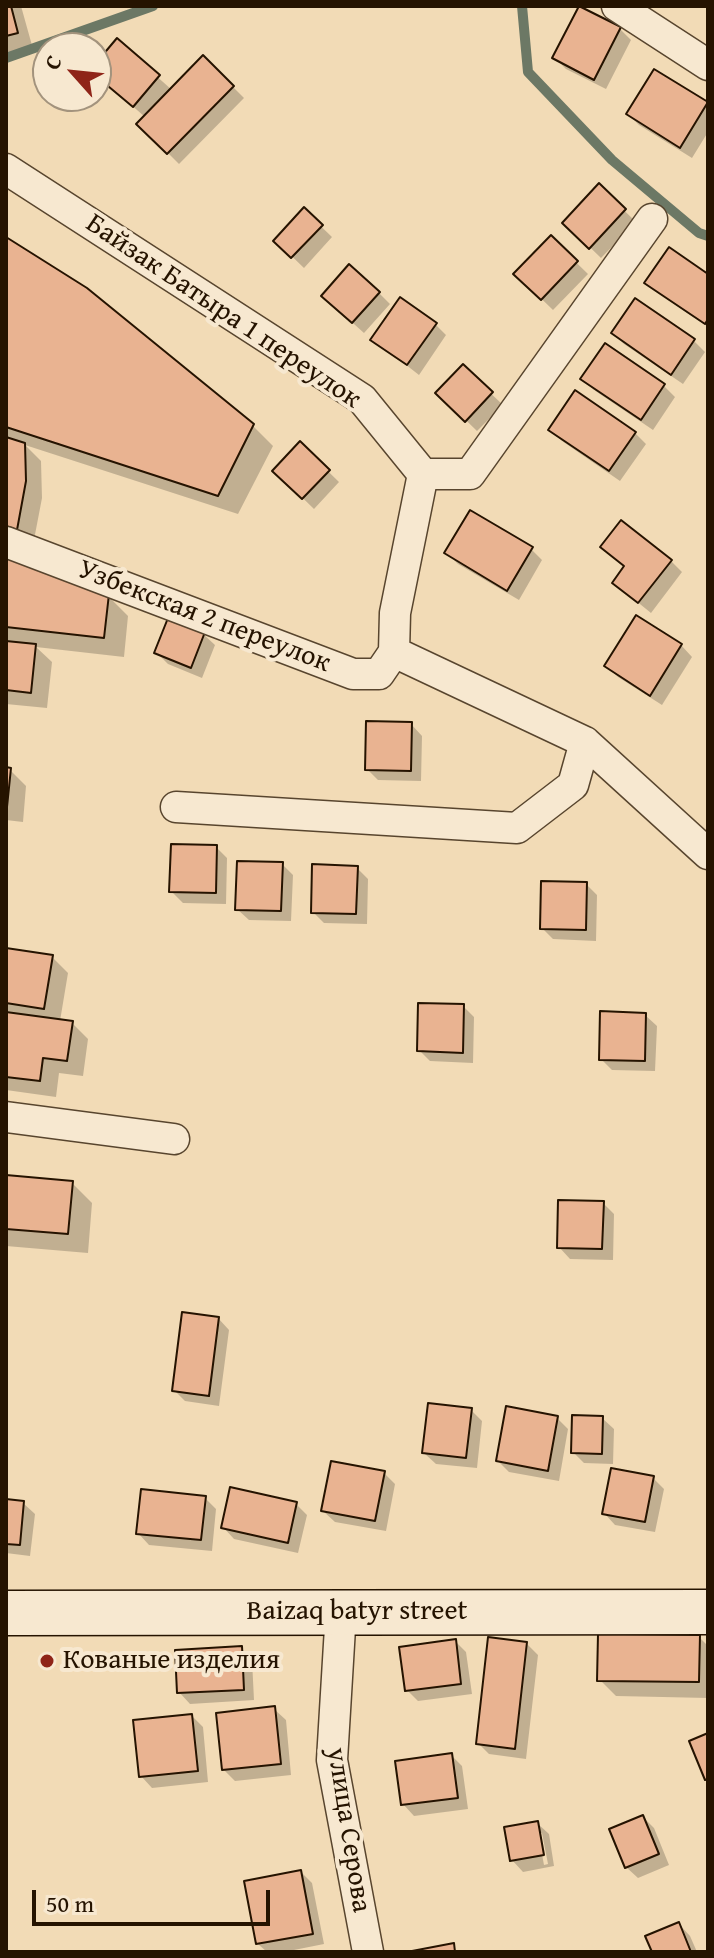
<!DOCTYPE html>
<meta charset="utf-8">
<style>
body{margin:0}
#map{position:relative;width:714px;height:1958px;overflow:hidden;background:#f2dbb6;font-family:"Gentium Book Plus",serif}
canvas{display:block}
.frame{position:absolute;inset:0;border:8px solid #251300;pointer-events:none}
.north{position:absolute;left:32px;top:32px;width:80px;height:80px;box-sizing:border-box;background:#f7e8d0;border:2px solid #a3937d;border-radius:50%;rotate:297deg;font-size:22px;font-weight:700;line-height:32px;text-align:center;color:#251300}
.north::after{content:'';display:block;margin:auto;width:28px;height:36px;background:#8f2418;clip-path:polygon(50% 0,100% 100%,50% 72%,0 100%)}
.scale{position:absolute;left:32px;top:1890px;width:238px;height:36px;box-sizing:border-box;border:4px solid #251300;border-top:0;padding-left:10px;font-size:24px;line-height:28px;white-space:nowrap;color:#251300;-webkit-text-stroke:6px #f7e8d0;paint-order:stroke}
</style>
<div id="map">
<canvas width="714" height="1958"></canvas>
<div class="frame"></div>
<div class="north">С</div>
<div class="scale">50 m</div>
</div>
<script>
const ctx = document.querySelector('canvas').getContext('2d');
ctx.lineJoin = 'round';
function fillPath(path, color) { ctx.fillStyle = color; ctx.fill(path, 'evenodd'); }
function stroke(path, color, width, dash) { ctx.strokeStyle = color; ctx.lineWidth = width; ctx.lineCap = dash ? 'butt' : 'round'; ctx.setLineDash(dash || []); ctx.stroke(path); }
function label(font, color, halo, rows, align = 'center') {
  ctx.font = font + ' "Gentium Book Plus",serif'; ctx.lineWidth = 8; ctx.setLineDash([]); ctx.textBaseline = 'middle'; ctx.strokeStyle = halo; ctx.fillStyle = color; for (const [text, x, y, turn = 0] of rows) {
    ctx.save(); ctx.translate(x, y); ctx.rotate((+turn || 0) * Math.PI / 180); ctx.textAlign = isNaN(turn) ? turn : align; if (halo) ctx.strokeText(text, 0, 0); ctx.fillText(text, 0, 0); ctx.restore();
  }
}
fillPath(new Path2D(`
 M6 6H21L33 49 6 56Z
 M620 29 631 40 606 89 566 69 555 58Z
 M117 41 172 90 204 58 244 98 179 164 139 124 145 117 96 74V66Z
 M654 72 708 105V132L692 158 639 125 628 114Z
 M599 186 636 222 601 258 564 222Z
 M304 210 332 237 304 268 276 241Z
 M551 238 588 274 553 310 516 274Z
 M6 240 253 426 273 446 238 514 25 445 41 461 42 498 33 545 6 534Z
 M708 276V327L658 293 647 282Z
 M379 293 390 304 364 333 335 307Z
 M636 301 694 341 705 352 683 384 624 344 613 333Z
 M435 324 446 335 419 375 373 339Z
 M606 346 664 386 675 397 653 430 594 390 583 379Z
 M463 367 503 405 477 431 438 393Z
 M551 430 635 433 646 444 620 481 562 441Z
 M300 444 339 482 314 509 274 470Z
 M603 547 671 561 682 572 651 613 614 583 626 567Z
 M531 549 542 560 519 600 458 564 447 553Z
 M6 558 108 596 128 616 124 657 36 647 52 662 47 708 6 704Z
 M203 634 215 645 202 678 168 664 157 653Z
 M681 645 692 657 662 705 618 677 606 666Z
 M411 724 422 736 421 781 378 780 367 769Z
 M6 769 10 770 26 786 23 822 6 820Z
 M216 847 227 858 226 904 183 903 171 891Z
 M282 864 293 875 291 921 249 920 237 909Z
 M357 868 368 879 367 924 324 923 313 912Z
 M586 884 597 895 596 941 553 939 542 928Z
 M6 950 52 957 68 973 60 1021 72 1023 88 1039 83 1076 59 1073 56 1097 6 1090Z
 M463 1006 474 1017 473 1063 430 1061 419 1050Z
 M645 1015 657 1026 655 1071 612 1070 601 1059Z
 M6 1178 72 1183 92 1203 88 1253 6 1246Z
 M603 1203 614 1214 613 1260 570 1259 559 1247Z
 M218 1318 229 1330 219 1406 185 1401 174 1390Z
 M471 1410 482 1421 477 1468 436 1464 424 1453Z
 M557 1418 568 1429 559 1481 509 1472 498 1461Z
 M602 1418 614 1429 613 1464 584 1463 573 1452Z
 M384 1473 395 1484 386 1531 335 1522 323 1511Z
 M653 1478 664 1489 655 1532 615 1525 604 1513Z
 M205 1498 216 1509 212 1551 149 1545 138 1533Z
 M6 1501 23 1503 35 1514 30 1556 6 1553Z
 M296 1504 307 1515 298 1553 234 1539 223 1527Z
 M699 1637 708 1646V1698L616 1696 600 1680Z
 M455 1641 466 1652 472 1694 418 1701 407 1690Z
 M526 1643 538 1655 526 1759 489 1754 478 1743Z
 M241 1648 252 1660 254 1700 190 1704 179 1692Z
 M274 1709 286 1720 291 1775 235 1781 224 1770Z
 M192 1716 203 1727 208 1782 152 1788 141 1776Z
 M451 1755 462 1766 468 1809 414 1816 403 1804Z
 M643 1817 654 1828 669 1865 638 1878 626 1867Z
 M537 1823 549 1834 554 1866 523 1872 512 1860ZM538 1833H542L548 1864 544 1865Z
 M301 1872 312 1883 324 1944 284 1952H267L258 1944Z
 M679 1924 690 1936 697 1952H654Z`), '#0003');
stroke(new Path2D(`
 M522 6 528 72 612 160 699 233 708 236
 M6 58 153 6`), '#6c7865', 10);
const building = new Path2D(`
 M6 6H11L18 33 6 36Z
 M579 6 621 27 594 80 552 58Z
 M117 38 160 75 133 107 96 76V63Z
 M203 55 234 86 167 154 136 124Z
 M654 69 708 102 680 148 626 114Z
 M599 183 626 209 589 249 562 223Z
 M304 207 323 225 291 258 273 241Z
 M551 235 578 261 541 300 513 274Z
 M6 237 87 288 254 424 218 496 6 427Z
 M669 247 708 274V319L705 324 644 283Z
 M349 264 380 292 352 323 321 296Z
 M400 297 437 323 407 365 370 340Z
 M635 298 695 339 671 375 611 333Z
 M605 343 665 384 641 420 580 379Z
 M463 364 493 392 465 422 435 393Z
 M575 390 636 432 609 471 548 430Z
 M6 437 25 443 26 481 17 530 6 526Z
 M300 441 330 470 302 499 272 471Z
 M470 510 533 547 507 591 444 553Z
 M621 520 672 560 638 603 612 583 624 566 600 547Z
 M6 556 109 594 104 638 6 627Z
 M636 615 682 644 650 696 604 666Z
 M168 618 205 632 191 668 154 653Z
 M6 641 36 644 31 693 6 690Z
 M366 721 412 722 411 771 365 770Z
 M6 767 11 768 7 807 6 806Z
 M171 844 217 845 216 893 169 892Z
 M237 861 283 862 281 911 235 910Z
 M312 864 358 866 356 914 311 913Z
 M541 881 587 882 586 930 540 929Z
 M6 948 53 955 44 1009 6 1003Z
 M418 1003 464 1004 463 1053 417 1051Z
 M600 1011 646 1013 645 1061 599 1060Z
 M6 1012 73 1021 67 1061 43 1058 40 1081 6 1077Z
 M6 1175 73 1181 68 1234 6 1229Z
 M558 1200 604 1201 602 1249 557 1248Z
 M182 1312 219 1317 209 1396 172 1391Z
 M428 1403 472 1408 466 1458 422 1453Z
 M506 1406 558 1416 548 1471 496 1461Z
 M572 1415 603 1416 602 1454 571 1453Z
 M331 1461 385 1471 375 1521 321 1511Z
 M611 1468 654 1476 645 1522 602 1514Z
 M230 1487 297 1502 288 1543 221 1528Z
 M141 1489 206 1496 201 1540 136 1534Z
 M6 1499 24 1501 20 1545 6 1544Z
 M598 1634 700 1635 699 1682 597 1681Z
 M488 1637 527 1642 515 1749 476 1744Z
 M456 1639 461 1684 405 1691 399 1647Z
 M242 1646 244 1690 177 1693 175 1650Z
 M275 1706 281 1764 222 1770 216 1713Z
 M192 1714 198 1771 139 1777 133 1720Z
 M708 1733V1779L705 1780 689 1741Z
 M452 1753 458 1798 401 1805 395 1761Z
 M643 1815 659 1854 625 1868 609 1829Z
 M538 1821 544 1855 510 1861 504 1827Z
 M301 1870 313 1934 256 1944 244 1881Z
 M679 1922 691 1952H652L645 1936Z
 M454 1943 455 1952H412V1951Z`);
fillPath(building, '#e9b391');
stroke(building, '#251300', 2);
const street = new Path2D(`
 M617 6 708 65
 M6 169 362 399 423 474H470L652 219
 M423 474 395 613 394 652 585 742 708 854
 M6 542 353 674H379L394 652
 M176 807 517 828 573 785 585 742
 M6 1117 174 1139
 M341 1611 332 1760 368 1952`);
const secondary = new Path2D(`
 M6 1613 708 1612`);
stroke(street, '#58452e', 33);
stroke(secondary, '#251300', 47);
stroke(street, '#f7e8d0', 30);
stroke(secondary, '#f7e8d0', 44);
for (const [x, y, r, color] of [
 [47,1661,8,"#8f2418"]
]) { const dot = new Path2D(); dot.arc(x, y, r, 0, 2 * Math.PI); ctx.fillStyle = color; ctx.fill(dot); stroke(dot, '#f7e8d0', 3); }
label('28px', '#251300', '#f7e8d0', [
 ["Байзак Батыра 1 переулок",223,312,34],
 ["Узбекская 2 переулок",204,617,21],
 ["Baizaq batyr street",357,1612],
 ["улица Серова",348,1830,81]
]);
label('28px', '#251300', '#f7e8d0', [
 ["Кованые изделия",63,1661]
], 'left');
</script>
